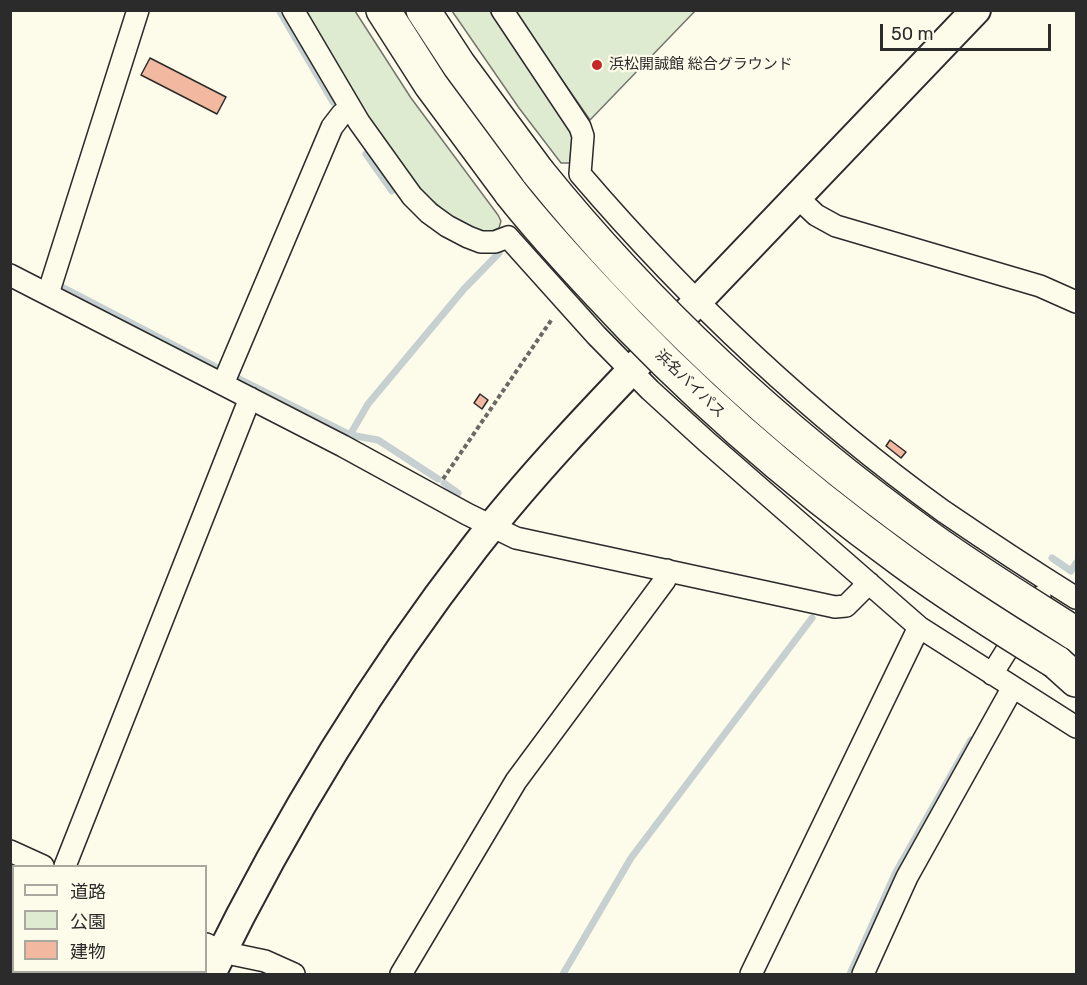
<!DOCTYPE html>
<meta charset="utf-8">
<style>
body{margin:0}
#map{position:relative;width:1087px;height:985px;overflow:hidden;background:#fdfbea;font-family:Rubik,"Noto Sans JP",sans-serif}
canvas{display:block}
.frame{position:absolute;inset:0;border:12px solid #2b2b2b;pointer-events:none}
.legend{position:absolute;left:12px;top:865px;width:195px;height:108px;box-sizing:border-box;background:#fdfbea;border:2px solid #a9a89e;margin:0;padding:8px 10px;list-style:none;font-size:18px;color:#2b2b2b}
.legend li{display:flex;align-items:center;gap:12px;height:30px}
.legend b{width:30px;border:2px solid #a9a89e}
.scale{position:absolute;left:880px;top:24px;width:171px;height:27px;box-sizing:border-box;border:3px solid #2b2b2b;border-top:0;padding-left:8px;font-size:18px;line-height:21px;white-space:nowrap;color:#2b2b2b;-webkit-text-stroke:4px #fdfbea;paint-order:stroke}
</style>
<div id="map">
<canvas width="1087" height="985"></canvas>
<div class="frame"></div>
<ul class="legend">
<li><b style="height:8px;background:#fdfbea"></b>道路</li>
<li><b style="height:16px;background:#deebd1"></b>公園</li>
<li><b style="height:16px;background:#f2b8a0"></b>建物</li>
</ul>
<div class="scale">50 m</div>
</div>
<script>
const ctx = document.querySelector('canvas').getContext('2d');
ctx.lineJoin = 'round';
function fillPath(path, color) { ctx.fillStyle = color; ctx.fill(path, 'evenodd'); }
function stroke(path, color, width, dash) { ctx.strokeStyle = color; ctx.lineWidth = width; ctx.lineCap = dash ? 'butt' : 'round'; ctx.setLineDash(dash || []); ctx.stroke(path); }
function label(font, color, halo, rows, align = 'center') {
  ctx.font = font + ' Rubik,"Noto Sans JP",sans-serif'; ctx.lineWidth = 4.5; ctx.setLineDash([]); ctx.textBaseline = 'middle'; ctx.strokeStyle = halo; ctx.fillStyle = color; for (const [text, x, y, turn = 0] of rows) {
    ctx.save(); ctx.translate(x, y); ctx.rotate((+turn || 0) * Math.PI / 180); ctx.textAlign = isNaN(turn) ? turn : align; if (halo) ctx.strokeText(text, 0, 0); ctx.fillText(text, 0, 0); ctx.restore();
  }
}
const green = new Path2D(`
 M304 11H355L411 98 498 215 501 221 499 228C487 235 476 230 465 224 425 203 403 168 378 132 352 92 327 52 304 11Z
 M452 11H490L567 123 572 138 570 163H561L519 108Z
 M514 11H695L590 120Z`);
fillPath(green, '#deebd1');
stroke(green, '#74746e', 1.5);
stroke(new Path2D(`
 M279 10 333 102
 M366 154 392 191
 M60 286 220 369
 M235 377 350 435 378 440 438 479
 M350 435 368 404 464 289 499 253
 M444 483 458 493
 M1052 558 1071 571 1076 563
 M563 974 631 858 812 618
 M850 974 896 872 971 740`), '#c7d0d0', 7);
const building = new Path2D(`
 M150 58 226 97 217 114 141 75Z
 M480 394 488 400 482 409 474 403Z
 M890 440 906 452 901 458 886 446Z`);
fillPath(building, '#f2b8a0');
stroke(building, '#2b2b2b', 1.5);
const street = new Path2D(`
 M293 10 359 122 412 196 429 213 447 226 468 237 481 242H495L508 237 596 335 650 390 707 442 919 627 1076 727
 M502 10 580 127 583 136 580 174C688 300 809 414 943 511 987 541 1031 570 1076 598
 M797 197 816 215 836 226 1040 286 1076 302
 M10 275 343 446 467 514 516 538 835 607 846 606 869 583
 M48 294 138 10
 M223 384 332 127 342 114 351 109
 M992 674 1040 597
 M10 851 43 866
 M65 866 250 398
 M206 944 222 952 265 961 294 974
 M23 974 24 972
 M401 974 516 781 665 580 667 570
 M751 974 919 627
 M863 974 907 877 1013 687`);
const secondary = new Path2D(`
 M211 974C285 823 372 680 475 547 542 461 618 385 692 307 787 208 882 109 976 10`);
const highway = new Path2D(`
 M383 10 431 85 511 193
 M423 10 459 65 538 172
 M1056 662 1076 680`);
stroke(street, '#2b2b2b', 24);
stroke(secondary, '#2b2b2b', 32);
stroke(highway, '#2b2b2b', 36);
stroke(new Path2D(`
 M443 479 552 319`), '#6a6964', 4, [4.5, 3]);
stroke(street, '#fdfbea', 21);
stroke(secondary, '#fdfbea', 28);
stroke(highway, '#fdfbea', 33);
const highwayBridge = new Path2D(`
 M538 172C649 309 782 432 925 535 973 570 1024 601 1074 633
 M511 193C538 227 568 260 598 292 690 392 794 482 904 562 953 598 1004 630 1056 662`);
stroke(highwayBridge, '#2b2b2b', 36, []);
stroke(highwayBridge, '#fdfbea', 33);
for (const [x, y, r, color] of [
 [597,65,6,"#c62828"]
]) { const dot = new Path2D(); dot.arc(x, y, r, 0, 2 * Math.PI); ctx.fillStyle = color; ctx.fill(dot); stroke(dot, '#fdfbea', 2); }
label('15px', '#2b2b2b', '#fdfbea', [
 ["浜松開誠館 総合グラウンド",609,65]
], 'left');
label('15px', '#2b2b2b', '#fdfbea', [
 ["浜名バイパス",690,384,44]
]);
</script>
